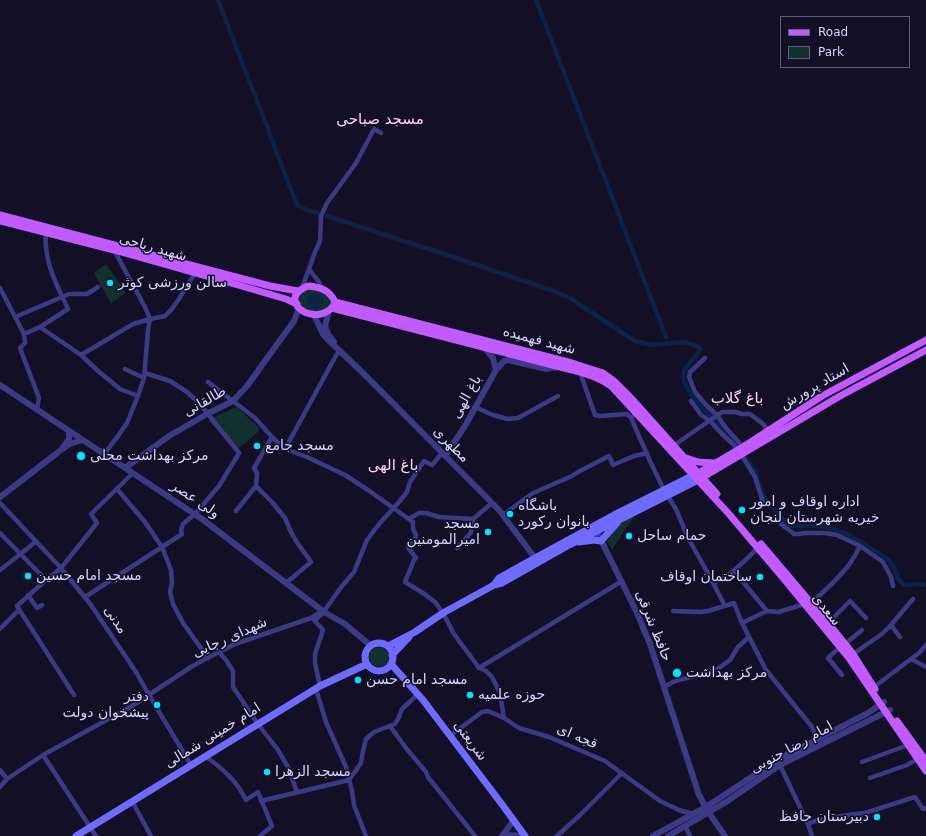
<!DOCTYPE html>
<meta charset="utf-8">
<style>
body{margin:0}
#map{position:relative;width:926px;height:836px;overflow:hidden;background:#130f26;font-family:"DejaVu Sans",sans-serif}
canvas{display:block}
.legend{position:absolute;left:780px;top:16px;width:130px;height:52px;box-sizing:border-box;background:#130f26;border:1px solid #625e7d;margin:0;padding:5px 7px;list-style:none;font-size:12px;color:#d9d4ff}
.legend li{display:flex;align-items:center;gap:8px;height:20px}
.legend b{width:20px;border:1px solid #625e7d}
</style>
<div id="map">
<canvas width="926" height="836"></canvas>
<ul class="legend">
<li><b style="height:5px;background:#c25bff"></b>Road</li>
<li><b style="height:11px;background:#12302f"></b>Park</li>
</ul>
</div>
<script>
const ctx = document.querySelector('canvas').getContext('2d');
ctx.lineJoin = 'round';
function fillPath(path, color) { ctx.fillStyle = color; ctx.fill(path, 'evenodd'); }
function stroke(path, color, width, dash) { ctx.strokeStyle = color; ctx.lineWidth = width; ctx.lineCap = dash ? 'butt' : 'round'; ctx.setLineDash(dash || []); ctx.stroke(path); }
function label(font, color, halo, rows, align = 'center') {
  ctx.font = font + ' "DejaVu Sans",Vazirmatn,sans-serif'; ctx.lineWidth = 3; ctx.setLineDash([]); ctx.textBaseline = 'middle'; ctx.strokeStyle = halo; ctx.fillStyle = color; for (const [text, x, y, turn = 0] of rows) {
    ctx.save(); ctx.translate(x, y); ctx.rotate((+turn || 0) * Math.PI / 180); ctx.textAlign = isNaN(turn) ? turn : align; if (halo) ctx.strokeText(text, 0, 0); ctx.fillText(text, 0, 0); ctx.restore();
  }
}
fillPath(new Path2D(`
 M106 264 126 293 111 303 94 273Z
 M309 288 324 291 333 302 331 307 315 314 300 307 297 295Z
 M236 407 259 427 258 432 238 449 224 438 208 420Z
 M639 511 626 528 612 550 607 541 622 520Z
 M369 657a10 10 0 1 1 20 0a10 10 0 1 1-20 0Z`), '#12302f');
fillPath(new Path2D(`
 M307 301a8 8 0 1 1 16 0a8 8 0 1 1-16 0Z`), '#0c2248');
stroke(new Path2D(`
 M218 0 238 52
 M536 0 666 337
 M239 55 269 131
 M270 135 297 205 304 209 317 213
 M327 216 441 253 554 291 570 298 577 303 635 341 652 345 684 342 697 346 700 349C696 358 687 363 684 372 680 382 696 402 703 409 706 413 711 416 714 419 719 425 723 431 728 436 732 440 736 443 739 447
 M746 458 755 471 764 497 788 525 792 526 815 525 826 527 845 533 859 541 889 560 895 569 898 579 904 585 921 584 926 585`), '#0c2248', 4.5);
stroke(new Path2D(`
 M309 269 319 282 321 288
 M0 288 24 334 25 343 20 348 39 398 37 410
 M302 288 309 269 315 252 320 241 321 216 327 203 356 163 374 129 381 133
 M15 317 62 297 69 294H87L98 287
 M40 327 81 355 97 370 120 389 138 396
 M24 334 40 327 68 309C59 290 47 267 46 246 45 241 46 237 46 233
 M81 355 133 324 150 319 165 316 171 310 179 299 195 273
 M705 358 690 372 689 377 695 392 706 405 717 415 726 428 743 447
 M125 369 144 378
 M580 372 595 415 600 416 627 414 631 418
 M208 382 255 418 271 436 285 449 307 457 345 475 368 490 413 522V529L416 535 415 539 408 545 409 549 416 558 414 560 405 582 423 593 435 602 443 613 454 634 474 661 479 668 486 671 492 677 500 693 504 718
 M691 401 701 415 710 421 722 434 734 445 737 450
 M475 407 493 415 508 419 518 418 558 396
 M636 413 631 418 650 461 664 490
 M673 446 722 412H735L742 414H750L762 423 768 430
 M285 449 339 350
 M104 454 118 436 127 423 138 396 144 378 148 330 150 319 145 307 114 250
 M741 454 755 477 763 502
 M256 486 272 502 285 518 291 532 296 541 311 562 286 583
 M256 486 257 473 254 468 272 437
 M117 489 145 522 162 547 171 570 172 583 170 592 173 604 183 623 208 658
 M667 495 676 509 688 538 709 575 725 606
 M0 503 61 568 91 605 136 672 149 695 191 765
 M236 511 256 486
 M503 515 533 493 572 476 578 472 609 456 613 465 634 456 647 453
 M409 519 419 513H426L439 517 473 519
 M781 524 794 534H799L805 533H825L837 535 860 546 883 562 891 577 893 586
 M0 533 46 580
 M457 548 468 536 471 532 473 519 492 503
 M0 570 28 548 36 541
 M734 571 767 611
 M713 583C732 575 743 562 758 548
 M28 595 37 608 42 605
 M85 597 182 534 181 530 183 524 195 514 219 486 239 453 200 404 187 392 170 381 145 373
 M811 602C825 592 838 578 849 565 853 559 857 552 860 546
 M673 611 701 612 708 611 734 603 742 623 766 670 812 727 817 739
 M314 620 323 630 315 654V663L320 686
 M316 621V619L322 614 342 586 354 572 367 540 379 524 399 502 407 492 410 482 424 461 432 465 442 453
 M742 623 767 611 778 612 805 604
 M828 623 850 601 866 618
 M891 625 900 637
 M0 629 19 610
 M845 644 862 630
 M840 647 828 658 842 675
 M219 652 226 660 233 671V687L258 724 278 750 288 767 297 792
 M853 654 882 634 891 625 913 599
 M911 659 926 667
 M479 668 622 581
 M664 687 675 681 710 672 719 668 730 660 738 647 749 637
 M874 687 919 653 926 645
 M316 689 326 722 346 767 352 791 354 805 366 836
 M74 695 17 606 46 580 61 568 97 523 91 514 133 473
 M390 726 406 748 426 772 428 777 475 836
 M450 736 482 712 488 711 495 714 504 718 519 728 549 737 605 761 660 801 679 810 693 814
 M43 755 96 836
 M205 756C222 768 237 781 246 800L258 792 272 826 260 836
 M862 762 908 745
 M780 765 808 824 812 836
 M0 770 7 779
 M870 778 907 765 918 759
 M349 780 361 763 363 751 366 739 374 732 395 724 399 717 402 709 418 694
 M0 787 7 779 43 755 132 706 191 667 211 656 235 644 311 618 320 612H324
 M132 801 151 836
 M261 801 349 780
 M808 824 815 821 848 815 865 813 915 797 923 809 926 808
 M685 826 690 836
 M557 836 580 815 622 773`), '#3d3a85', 4.5);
stroke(new Path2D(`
 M329 311 325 326 328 334 334 342
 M314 315 323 334 330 342 339 350 365 375 499 510 538 562
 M484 347 493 358 496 370
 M0 385 202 519 324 612 345 624 370 645
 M63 447 69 439V431
 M445 455 457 438 465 426 496 370 504 361 508 360 546 369 558 367
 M125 468 169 436 207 414 233 401 247 386 273 350 294 321 299 308
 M0 497 61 450 70 444 82 440
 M595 528 637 613 650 644 699 795 709 813 725 836
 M504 835 525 836
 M502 836 514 820
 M653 836 706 807 777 760 868 713 884 702
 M668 836 726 802 780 765 890 710`), '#3d3a85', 6);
stroke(new Path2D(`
 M579 542 594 540 601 541 617 523
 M494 585 499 578 535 558 614 515 694 475
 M365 657a14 14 0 1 1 28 0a14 14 0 1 1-28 0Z
 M388 646 415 632 443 613 494 585 502 583 569 545 698 480
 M392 655 409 637
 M391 664 423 700 504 807 525 836
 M76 836 320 686 367 664`), '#6f6bff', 7);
stroke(new Path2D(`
 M0 215 270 286 298 291
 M0 221 114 250 238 285 286 299 297 304
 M308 286C320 287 330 290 335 302 333 308 329 311 324 313 304 321 279 297 308 286Z
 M335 302 572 363 603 373 614 381 632 399 717 494
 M332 308 572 370C586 374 599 377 611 386L729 514 784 579 849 658 926 771
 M686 458 698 462 714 463
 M695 475 743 447 822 396 926 340
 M698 480 840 396 926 350
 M761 544 828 623 853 654 875 689
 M897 721 926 761`), '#c25bff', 7);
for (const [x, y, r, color] of [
 [110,283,4,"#00e5ff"],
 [257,446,4,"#00e5ff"],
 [81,456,5,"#00e5ff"],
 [742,510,4,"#00e5ff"],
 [510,514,4,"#00e5ff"],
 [488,532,4,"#00e5ff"],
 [629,536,4,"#00e5ff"],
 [28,576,4,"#00e5ff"],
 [760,577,4,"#00e5ff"],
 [677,673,5,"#00e5ff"],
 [358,680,4,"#00e5ff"],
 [470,695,4,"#00e5ff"],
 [157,705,4,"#00e5ff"],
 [267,772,4,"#00e5ff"],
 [877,817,4,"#00e5ff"]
]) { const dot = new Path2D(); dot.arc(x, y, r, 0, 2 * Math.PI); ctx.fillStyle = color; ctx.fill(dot); stroke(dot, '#130f26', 1.5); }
label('14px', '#d9d4ff', '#130f26', [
 ["شهید ریاحی",153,248,16],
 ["شهید فهمیده",539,341,15],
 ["استاد پرورش",815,387,-30],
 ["باغ الهی",467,397,-61],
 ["طالقانی",205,402,-30],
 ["مطهری",451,445,45],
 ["ولی عصر",195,500,34],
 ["سعدی",826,610,51],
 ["مدنی",115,620,56],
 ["حافظ شرقی",653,626,68],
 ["شهدای رجایی",230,638,-24],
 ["امام خمینی شمالی",213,736,-32],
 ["قجه ای",577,737,23],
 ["شریعتی",470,741,53],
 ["امام رضا جنوبی",792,748,-29]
]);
label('14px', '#d9d4ff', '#130f26', [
 ["سالن ورزشی کوثر",118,283],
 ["مسجد جامع",265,446],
 ["مرکز بهداشت محلی",90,456],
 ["اداره اوقاف و امور",750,502],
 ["خیریه شهرستان لنجان",750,518],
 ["باشگاه",518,506],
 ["بانوان رکورد",518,522],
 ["مسجد",480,524,"right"],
 ["امیرالمومنین",480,540,"right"],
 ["حمام ساحل",637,536],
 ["مسجد امام حسین",36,576],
 ["ساختمان اوقاف",752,577,"right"],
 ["مرکز بهداشت",686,673],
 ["مسجد امام حسن",366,680],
 ["حوزه علمیه",478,695],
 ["دفتر",149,697,"right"],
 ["پیشخوان دولت",149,713,"right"],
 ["مسجد الزهرا",275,772],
 ["دبیرستان حافظ",869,817,"right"]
], 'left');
label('15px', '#ffd6f0', '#130f26', [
 ["مسجد صباحی",380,120],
 ["باغ گلاب",737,399],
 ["باغ الهی",393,466]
]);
</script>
